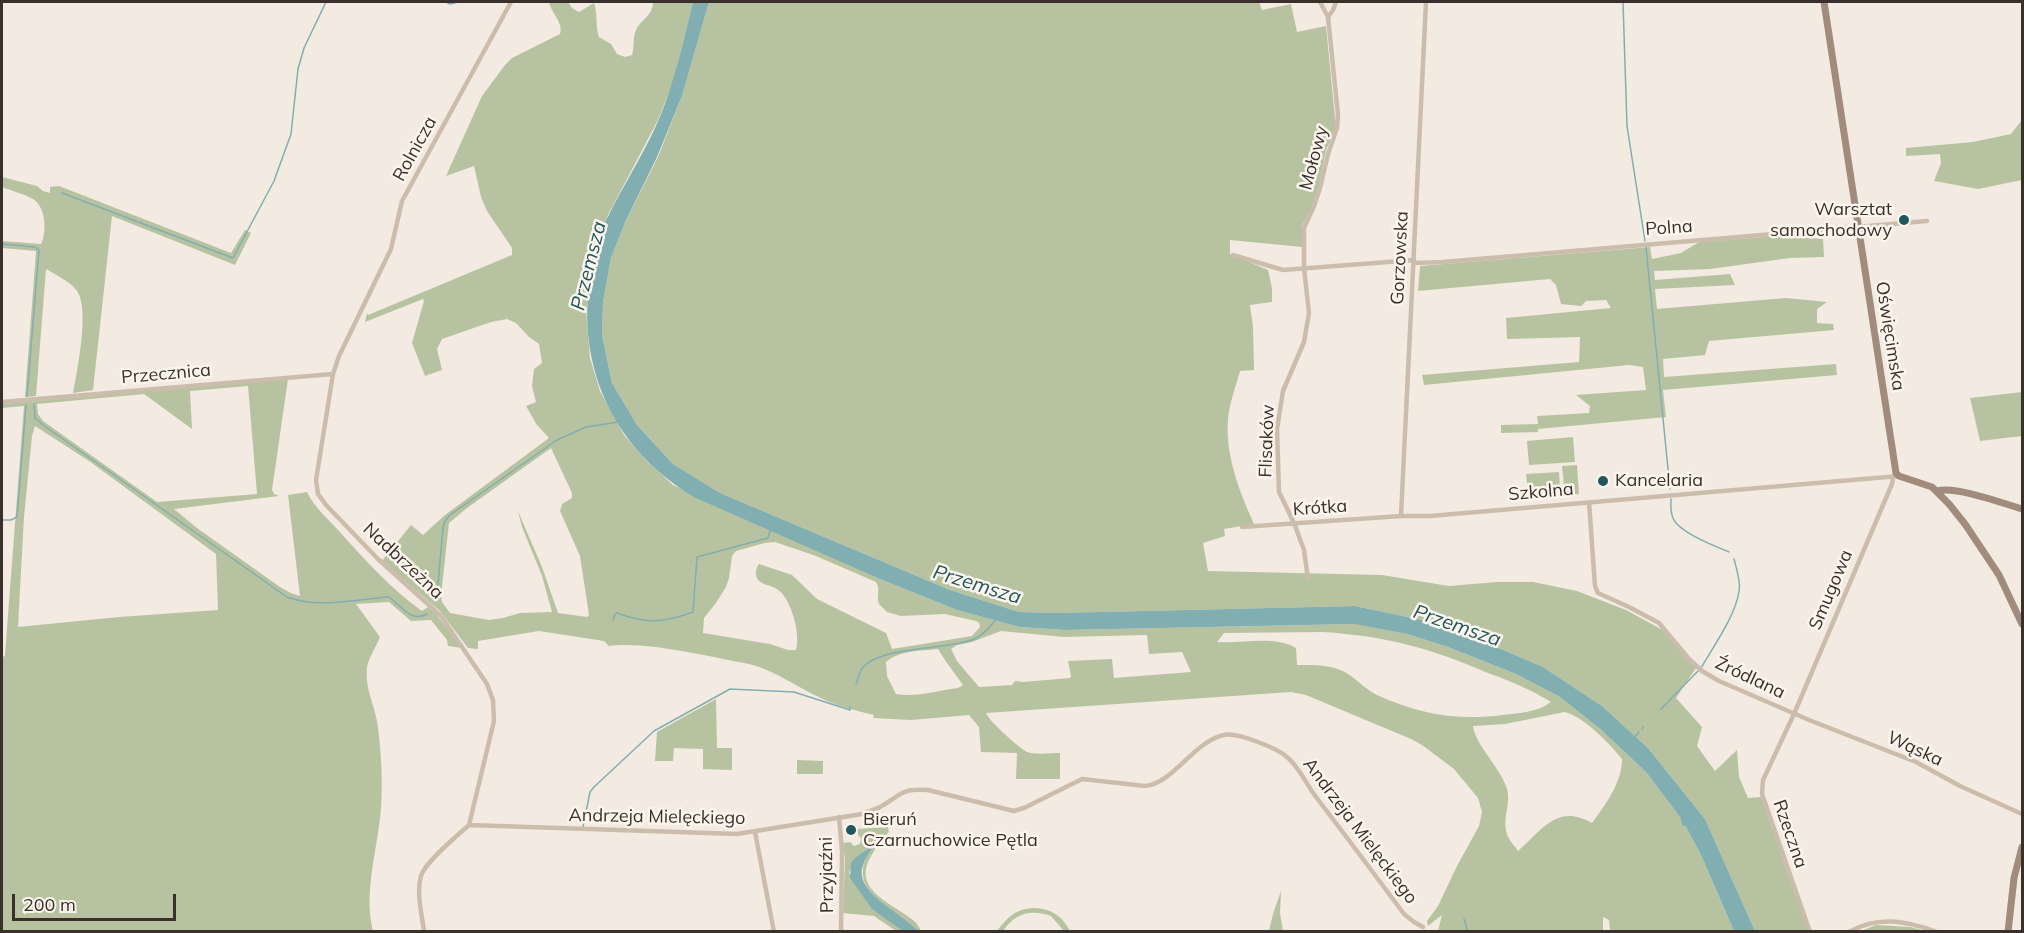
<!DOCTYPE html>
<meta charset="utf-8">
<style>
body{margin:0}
#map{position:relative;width:2024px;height:933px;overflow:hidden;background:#f3ebe1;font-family:Mulish,sans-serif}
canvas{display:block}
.frame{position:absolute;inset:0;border:3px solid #3a302b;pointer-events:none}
.scale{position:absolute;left:12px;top:894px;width:164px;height:27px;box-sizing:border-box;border:3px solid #3a302b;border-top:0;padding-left:8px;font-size:18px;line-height:21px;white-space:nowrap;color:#3a302b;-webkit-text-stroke:4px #fbf5ee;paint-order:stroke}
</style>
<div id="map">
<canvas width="2024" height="933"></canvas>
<div class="frame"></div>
<div class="scale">200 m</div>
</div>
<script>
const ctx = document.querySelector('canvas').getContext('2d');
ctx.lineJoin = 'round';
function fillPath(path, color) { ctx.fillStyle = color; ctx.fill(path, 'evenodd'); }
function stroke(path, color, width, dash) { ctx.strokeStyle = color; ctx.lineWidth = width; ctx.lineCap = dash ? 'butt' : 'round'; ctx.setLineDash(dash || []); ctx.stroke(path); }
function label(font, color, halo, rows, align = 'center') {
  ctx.font = font + ' Mulish,sans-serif'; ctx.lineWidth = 5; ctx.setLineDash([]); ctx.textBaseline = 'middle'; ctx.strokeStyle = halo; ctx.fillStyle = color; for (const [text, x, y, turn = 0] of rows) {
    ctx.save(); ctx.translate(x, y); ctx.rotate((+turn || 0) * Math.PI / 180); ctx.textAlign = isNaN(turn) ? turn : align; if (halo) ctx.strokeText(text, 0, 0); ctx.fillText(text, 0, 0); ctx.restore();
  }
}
fillPath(new Path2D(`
 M549 2H568L572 8 579 12 594 3C598 14 595 26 599 37L611 44 617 54 625 57 632 55C635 47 632 38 636 30 641 19 653 16 653 2H693L673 82 658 120 608 215 586 309 590 358 600 391 624 435 646 460 673 485 880 579 957 610 1019 627 1065 630 1355 624 1407 634 1448 647 1516 674 1560 697 1599 728 1646 772 1680 817 1682 825 1686 827 1701 855 1734 931H1610L1609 920 1603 917V931H1438L1442 915 1428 926 1427 921 1438 906 1457 866 1479 826 1482 812 1478 798 1454 769 1422 745 1411 739 1306 695 1291 692 986 713C989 721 1019 748 1027 752 1035 755 1051 753 1060 753V779H1016L1017 753 981 752 979 727 969 715 911 720 873 718 874 715C858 711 840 707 825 700 799 689 777 671 749 664 710 657 647 641 609 646L604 641 539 631 478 641V649L468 648 440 611 382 561 411 525 423 535 445 515 549 438 537 425 526 406 536 402 532 386 534 369 542 363 539 344 529 337 516 323 507 319 491 322 442 339 437 349 442 370 425 376 412 343 424 301 423 299 365 322 367 313 368 315 512 255V248L487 211 481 197 474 166 446 176 482 96 505 65 512 58 560 34C564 23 551 13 549 2ZM551 448 572 493V498L562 504 560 511 580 556 589 615 587 617 558 613 542 567 518 511 522 527 542 576 552 612 520 613 503 618 489 620 450 613 442 602 441 596 449 523 467 508ZM775 542 816 556 876 582C881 589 876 597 879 604L887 612 901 616 945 614 976 621 979 623 980 627 972 636 892 649 886 633 817 599 792 575 759 564C756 568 755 573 757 578 760 585 771 585 777 589 791 598 801 634 796 650H788L770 644 703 633 704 618 716 603 726 587 729 578 732 556 736 551 765 543ZM1001 631 1064 637 1147 635 1149 654 1182 652 1191 672 1114 678 1112 659 1068 661 1071 676 1070 678 1023 682 1015 681 1012 685 979 687 957 661 951 649 957 645 972 642ZM1323 632C1386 636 1430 648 1488 673 1510 681 1532 690 1551 702 1539 712 1519 713 1503 715 1457 721 1419 714 1377 695 1367 690 1359 682 1351 676 1335 664 1316 665 1297 665L1296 648C1274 635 1242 644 1217 642L1224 633ZM938 649 947 663 963 685 958 688C939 690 915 698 896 694L887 676 886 662C900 650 921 651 938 649ZM1565 712C1584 717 1610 744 1622 759 1622 783 1605 805 1592 823 1557 803 1542 830 1518 851 1514 845 1507 838 1506 831 1503 817 1511 803 1507 789 1501 768 1475 745 1473 726L1505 724Z
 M709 2H1259L1262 10 1291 4 1297 32 1326 26 1336 128 1326 150 1316 199 1302 226V247L1230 240V254L1268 270 1272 288V302L1250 305 1253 327 1254 370 1240 371C1236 386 1229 404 1228 420 1225 455 1240 493 1254 524L1224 529 1225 536 1203 543 1208 571 1382 575 1449 586 1497 582H1533L1577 591 1626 610 1668 633 1696 668 1676 698 1702 727 1697 746 1715 771 1737 750 1739 777 1748 798 1761 797 1808 930 1755 931 1705 819 1648 748 1602 706 1543 667 1461 632 1426 621 1355 606 1058 613 1019 612 950 590 720 493 673 464 637 425 612 383 602 335 603 302 611 258 626 220 658 157 682 96Z
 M2022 120V180L1978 189 1934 181 1941 163 1940 154 1906 156V148L1973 142 2011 134Z
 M2 177 37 186 43 191 50 193V187L59 186 231 253 245 230 251 233 235 265 112 216 93 390 73 393C77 371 90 309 77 291 71 282 56 275 46 269L36 396 25 397 36 251 2 248V241L41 244C47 232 46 207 33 199 24 194 12 191 2 187Z
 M1778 236 1823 239 1824 257 1790 258 1710 269 1654 271 1655 280 1730 274 1735 285 1655 289 1657 309 1786 298 1827 302 1817 309V323L1833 324 1834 330 1709 341 1705 355 1663 359 1664 377 1836 364 1837 375 1663 390 1666 417 1538 429V432L1501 433V425L1538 424 1537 416 1589 413 1590 406 1576 395 1646 390 1643 367 1629 365 1424 385 1422 375 1579 362 1580 337 1507 339 1506 318 1611 308 1606 300 1586 301 1581 306 1561 304 1556 285 1550 279 1418 291 1420 266 1650 247 1652 259 1681 253 1699 242Z
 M288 379 272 490 274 494 279 496 174 509 197 528 280 587 291 593 300 596 288 495 307 492C314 507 328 519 339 531 365 560 390 588 422 611L428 607 436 614 462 648 448 646 447 640 431 620 411 621 389 602 356 604 380 637C376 647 369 657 367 667 365 689 373 700 377 721 381 748 383 780 381 808 378 849 363 891 373 931H2V657L5 656 7 628 24 406 2 408V404ZM248 386 257 494 157 502 43 421 38 414 37 404 144 394 192 429 190 391ZM35 426 89 461 216 554 218 610 119 617 18 627 24 517 32 436Z
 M2022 392V436L1980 441 1970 398Z
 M1573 437 1575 462 1529 465 1527 441Z
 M1577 465 1579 494 1565 495 1562 466Z
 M1559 472 1560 488 1528 490 1526 474Z
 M716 699 717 748H732V770L703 769V749L674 748 673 761H655L657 732Z
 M797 760 823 761V774H797Z
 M888 827 889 832C880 840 876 848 870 858 852 891 894 904 913 920 917 923 919 927 921 931H918C903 912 859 899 863 869 863 861 869 853 872 846L857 856 849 873 903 931H896L874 916 843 913 845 859 843 843 850 842 854 846 860 844 861 838 858 835 857 829Z
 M1281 891 1280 913 1283 931H1269L1273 914Z
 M1034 908C1051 908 1063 917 1070 931H1064L1051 916C1031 909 1015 913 1003 931H997C1008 917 1015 909 1034 908Z
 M1876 925 1910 927 1925 931H1861Z`), '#b7c3a0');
fillPath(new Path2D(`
 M693 2H709L682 96 657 157 626 220 611 258 603 302 602 335 612 383 637 425 673 464 720 493 950 590 1019 612 1058 613 1355 606 1426 621 1461 632 1543 667 1602 706 1648 748 1705 819 1755 931H1734L1701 855 1686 827 1682 825 1680 817 1646 772 1599 728 1560 697 1516 674 1448 647 1407 634 1354 624 1065 630 1019 627 957 610 880 579 696 498C618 453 578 374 589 285 590 273 591 260 595 249 610 203 640 164 659 119 675 81 683 41 693 2Z
 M880 836C875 845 866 855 863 865 853 894 904 913 918 931H903L872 909 850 878 851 863 857 856 872 846Z`), '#80aeb1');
stroke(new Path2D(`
 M446 2 450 4 458 2
 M1623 2 1627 126 1645 241
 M62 193 233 258 274 181 291 134 298 69 304 48 326 2
 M2 244 35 247 39 250 27 396
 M1646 247 1670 489
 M34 404 35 418 43 425 287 597C319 609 356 599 389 597 402 606 411 623 427 614
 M1671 499C1671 504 1670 512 1673 518 1678 532 1715 546 1729 552
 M2 520H11L17 517 26 405
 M437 595 443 528 445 521 450 515 557 440 586 427 619 422
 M613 620 615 614 617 613C647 624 663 623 693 612L697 557 768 538 770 531
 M1701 668C1713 647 1736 615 1739 591 1741 582 1736 567 1734 559
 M856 684C858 680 859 674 861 670 877 644 952 652 978 637 984 633 990 627 995 621
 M1661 709 1698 671
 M1642 729 1643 727
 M1634 738 1639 732
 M583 827 590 792 594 787 654 731 730 689 794 692 850 710V707
 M1464 919 1468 932`), '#80aeb1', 1.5);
stroke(new Path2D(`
 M1320 2 1328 17
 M1328 17 1333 10 1336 2
 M1233 255 1283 270 1414 260
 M1414 263 1443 262 1927 221
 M2 402 333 374
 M1589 502 1595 586 1598 593 1629 607 1659 623 1689 659 1702 671 1719 681 1809 720 1916 762 1960 786 2022 814
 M1401 516 1426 2
 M1242 527 1401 516H1430L1899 476
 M1308 579 1304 550 1294 523 1279 492 1277 429 1283 391 1304 342 1309 313 1304 268V228L1314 206 1320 188 1328 154 1337 128 1338 115 1328 17
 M839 817 842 851 841 932
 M469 825 494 721 493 700 487 684 441 616 378 559 326 505 318 494 316 480 333 374 339 356 391 249 402 201 511 2
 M755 832 774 932
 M424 932C422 914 416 893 421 876 425 862 458 835 469 825L737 834 862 814C868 811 875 810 880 807 902 795 900 788 928 790L1014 811 1024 808 1082 779 1145 786C1174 783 1194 741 1224 735 1237 732 1277 748 1287 757 1300 768 1306 784 1316 797 1346 836 1375 875 1404 914L1414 922 1423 927
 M1810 932 1762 794 1763 780 1794 714 1892 484 1893 477
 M1849 932C1878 915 1907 921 1937 932`), '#ccbcac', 4.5);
stroke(new Path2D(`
 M1824 2 1896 473 1899 476 1932 487 1949 504 1965 524 1999 575 2022 624
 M1937 491C1956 486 2002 503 2022 509
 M2008 932 2014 878 2022 847`), '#a08b7d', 7);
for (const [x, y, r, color] of [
 [1904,220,6,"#20575c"],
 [1603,481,6,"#20575c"],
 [851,830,6,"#20575c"]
]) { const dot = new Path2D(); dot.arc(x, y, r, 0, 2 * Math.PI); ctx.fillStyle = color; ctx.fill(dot); stroke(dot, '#fbf5ee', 2); }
label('18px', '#3a302b', '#fbf5ee', [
 ["Rolnicza",415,149,-61],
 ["Mołowy",1314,158,-75],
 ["Polna",1669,228,-4],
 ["Gorzowska",1400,258,-87],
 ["Oświęcimska",1890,336,81],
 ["Przecznica",166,374,-5],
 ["Flisaków",1267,441,-88],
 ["Szkolna",1541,492,-5],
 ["Krótka",1320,508,-4],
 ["Nadbrzeżna",403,561,43],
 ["Smugowa",1831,590,-67],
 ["Źródlana",1750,678,25],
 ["Wąska",1915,749,25],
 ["Andrzeja Mielęckiego",657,817,1],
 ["Andrzeja Mielęckiego",1360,831,53],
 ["Rzeczna",1790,834,71],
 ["Przyjaźni",827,875,-91]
]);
label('18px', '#3a302b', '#fbf5ee', [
 ["Warsztat",1892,210,"right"],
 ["samochodowy",1892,231,"right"],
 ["Kancelaria",1615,481],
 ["Bieruń",863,820],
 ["Czarnuchowice Pętla",863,841]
], 'left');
label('italic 20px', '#20575c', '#fbf5ee', [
 ["Przemsza",589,266,-76],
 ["Przemsza",977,585,17],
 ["Przemsza",1457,626,19]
]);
</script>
